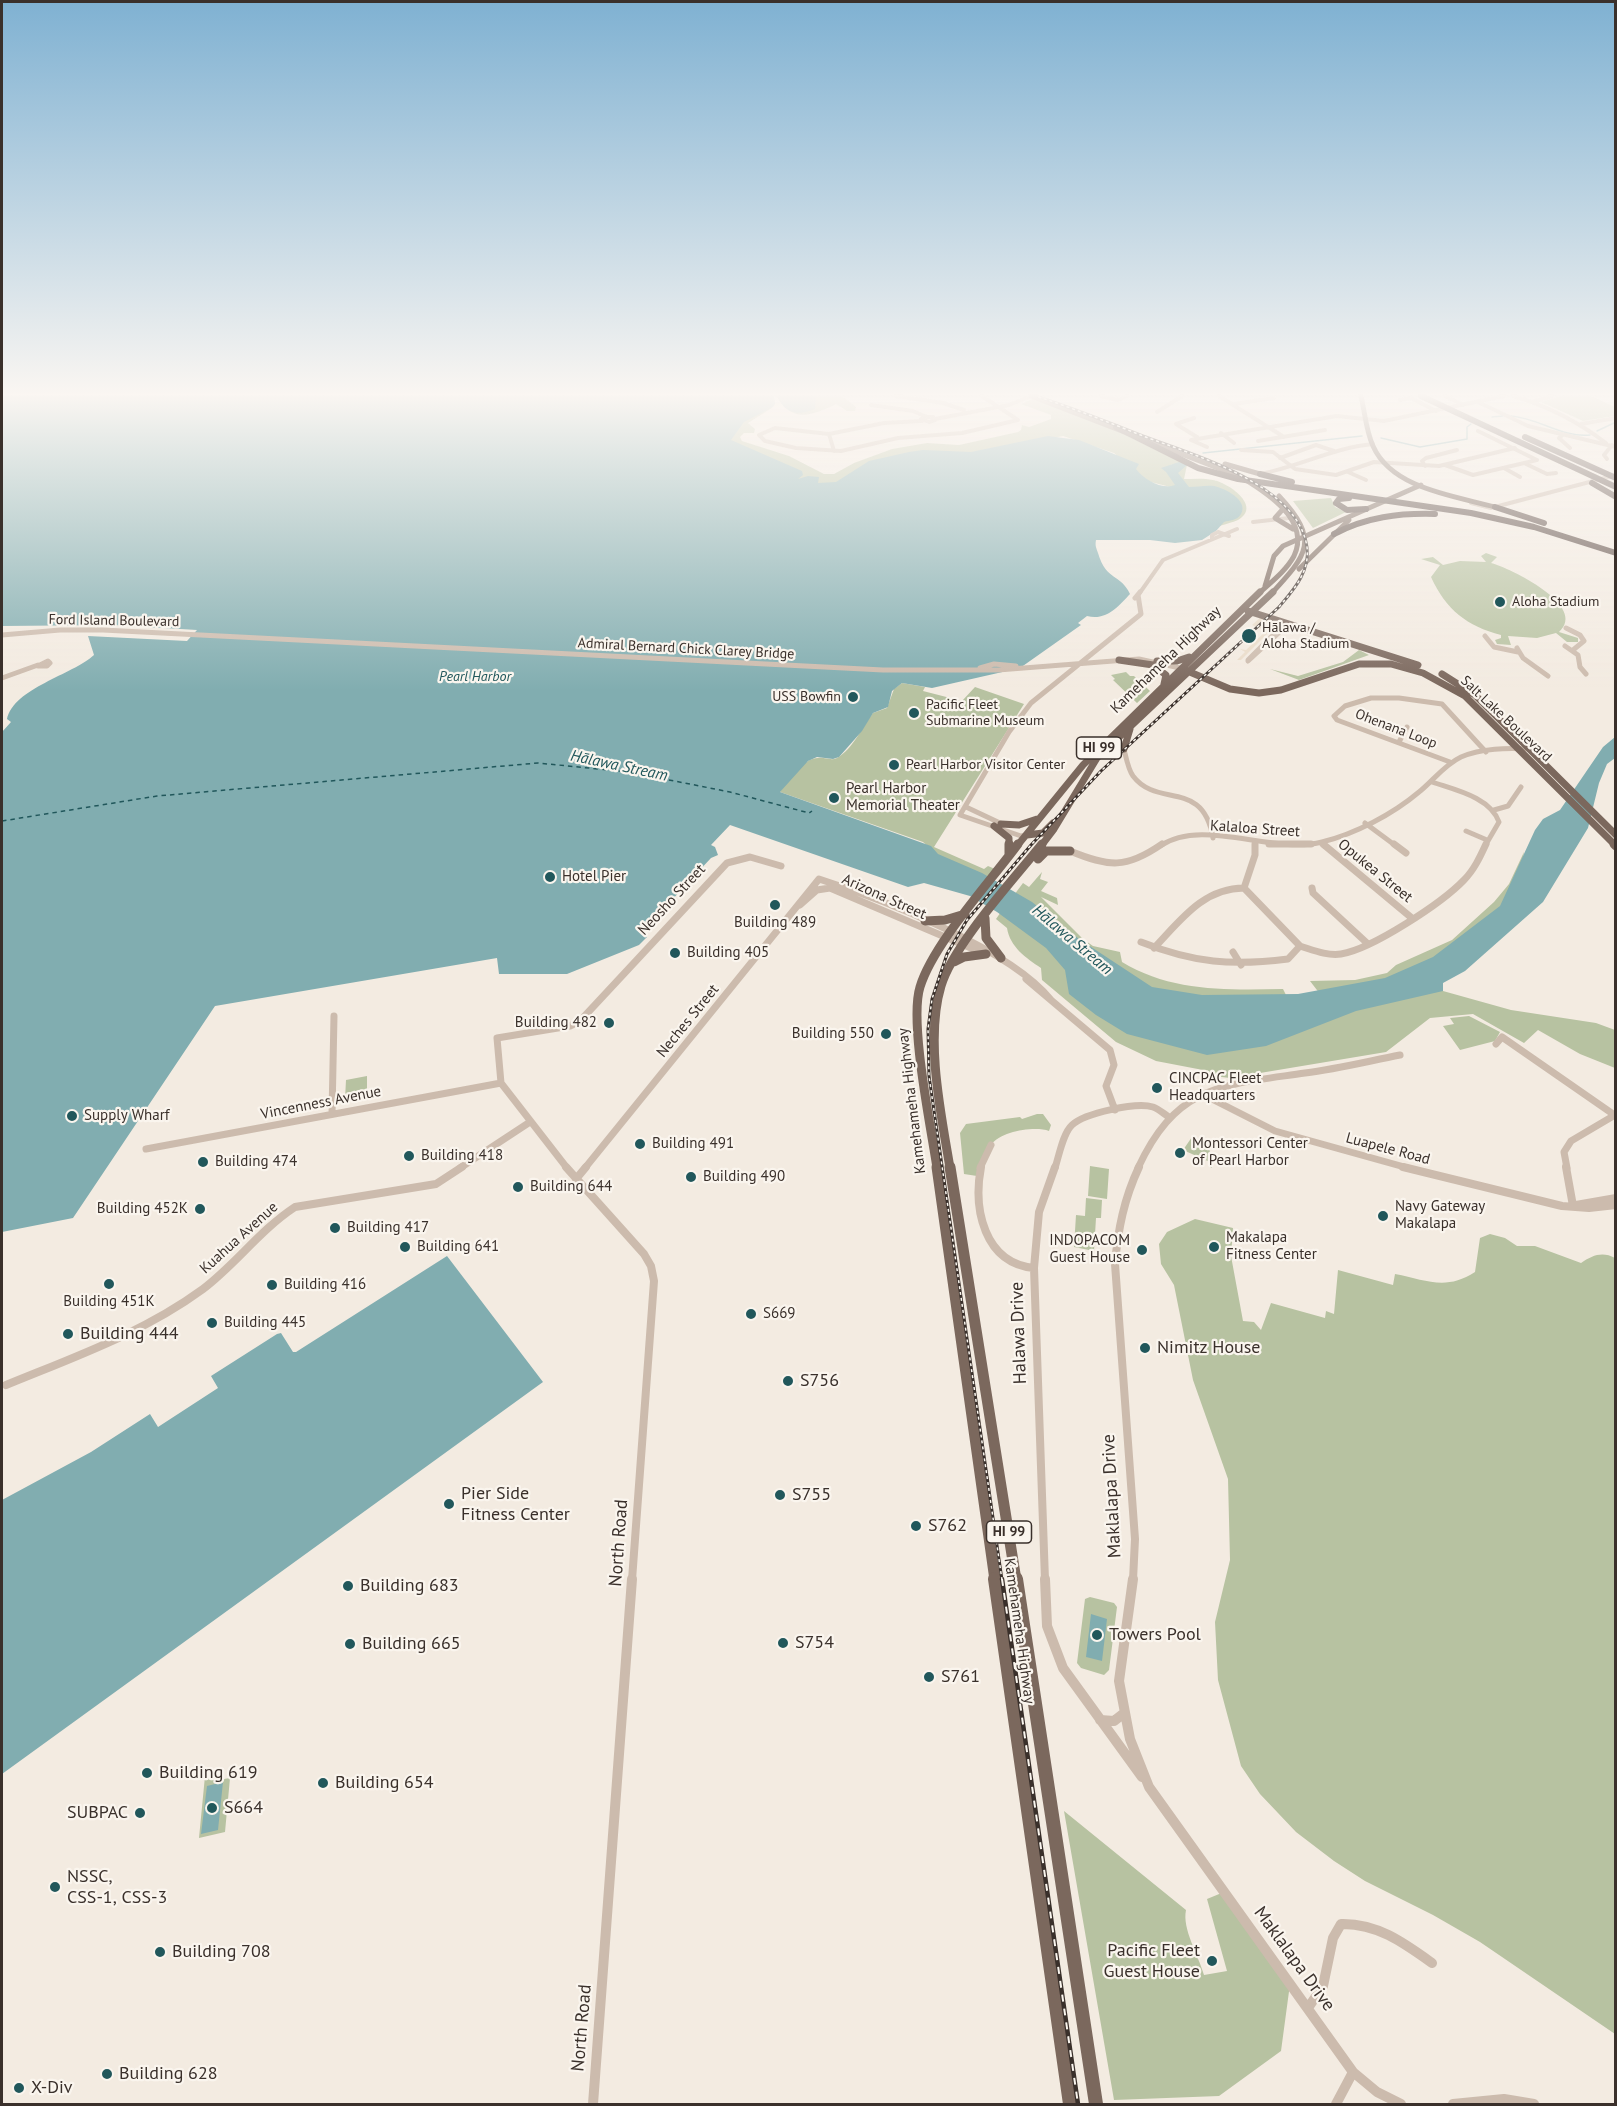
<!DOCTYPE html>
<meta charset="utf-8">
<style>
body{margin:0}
#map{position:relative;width:1617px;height:2106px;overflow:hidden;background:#f3ebe1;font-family:"PT Sans",sans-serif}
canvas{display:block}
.frame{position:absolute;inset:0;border:3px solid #3a302b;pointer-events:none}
</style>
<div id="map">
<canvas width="1617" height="2106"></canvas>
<div class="frame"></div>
</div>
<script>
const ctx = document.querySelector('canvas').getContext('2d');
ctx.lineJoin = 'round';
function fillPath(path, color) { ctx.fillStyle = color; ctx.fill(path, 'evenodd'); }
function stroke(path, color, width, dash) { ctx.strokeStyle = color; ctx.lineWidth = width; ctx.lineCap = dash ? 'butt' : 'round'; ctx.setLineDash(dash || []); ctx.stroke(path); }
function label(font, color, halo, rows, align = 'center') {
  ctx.font = font + ' "PT Sans",sans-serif'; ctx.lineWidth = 4.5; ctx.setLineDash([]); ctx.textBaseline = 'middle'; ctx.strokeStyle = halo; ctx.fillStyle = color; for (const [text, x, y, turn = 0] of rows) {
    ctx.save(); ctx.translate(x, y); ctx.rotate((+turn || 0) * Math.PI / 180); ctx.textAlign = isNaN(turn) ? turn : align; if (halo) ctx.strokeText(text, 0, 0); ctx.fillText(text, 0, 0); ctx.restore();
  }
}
fillPath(new Path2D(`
 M777 396H842L856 407 855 411H847L836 404C812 416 791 423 777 396Z
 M1561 396H1591L1615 407V416L1583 421 1541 402Z
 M1035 398 1089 417 1187 465 1184 479C1193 479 1204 478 1213 480 1227 482 1263 506 1238 520 1234 522 1222 525 1217 527L1191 490 1179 480 1171 464 1178 489 1147 481 1114 453 1063 436 1005 448 861 470 834 486 798 481 729 440 742 422 768 407 772 408 748 423 755 429 754 433H744L740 437 742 441 789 456 824 474H834L854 463 892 449 927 443 959 445 1018 432 1021 430 1022 425 1029 427 1051 419V415L1021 404Z
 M1331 498 1335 507 1346 512 1313 528 1293 501Z
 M1486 553 1497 557 1491 563C1510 568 1589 606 1559 632L1578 638V642H1567L1556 633 1537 638 1508 636 1511 645 1497 644 1495 640 1501 638V635C1467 626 1446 610 1431 577L1440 565 1421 559 1433 557 1443 565 1460 561 1486 562 1481 556Z
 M1359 650 1369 655 1299 680 1270 669 1298 676 1343 662Z
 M1126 672 1130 676H1134L1150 691 1137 703 1113 680 1115 679 1111 675Z
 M902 683 925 687 923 691 962 701 975 687 1024 704 934 847 984 869 988 866 995 869 984 882 945 861 923 842 780 792C786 780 804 758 818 758 825 757 831 761 837 758 853 749 862 727 873 713L887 708 894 689Z
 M1524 852 1517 898 1424 974 1320 994 1310 981 1355 980 1387 973 1396 965 1452 940 1494 902 1509 884Z
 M1042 872 1040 879 1048 882 1041 891 1057 898 1058 905 1041 897 1083 939 1093 946 1120 952 1122 962C1171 992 1228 990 1283 989L1287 997 1278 1004 1132 992 1014 895 1023 883 1029 887Z
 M1005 906 1020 916 1108 1015 1443 983V991L1511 1010 1596 1023 1615 1030V1068L1580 1054 1538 1030 1524 1043 1473 1014 1430 1018 1386 1052 1230 1078 1206 1075 1203 1070 1156 1061 1116 1042 1042 980 1041 968C1026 958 1010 947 1007 928L996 919Z
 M1469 1016 1500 1032 1495 1041 1460 1050 1443 1026 1454 1024 1450 1018Z
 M367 1076V1095L345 1099 346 1080Z
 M1037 1114H1043L1051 1125 1049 1131C1035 1126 1001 1131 991 1145 985 1154 981 1166 977 1176L964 1174 960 1133 966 1124 1020 1117 1022 1119Z
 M1192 1137 1209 1146 1212 1168 1208 1166 1210 1162 1183 1150Z
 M1090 1166 1109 1169 1107 1199 1088 1196Z
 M1086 1198 1102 1200 1101 1218H1096L1094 1251 1074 1247 1076 1215 1085 1216Z
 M1195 1219 1233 1228 1231 1256 1243 1321 1254 1322 1261 1330 1271 1303 1325 1318 1326 1311 1334 1314 1338 1270 1393 1285 1395 1274C1426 1280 1446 1291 1475 1272L1480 1238 1490 1234 1505 1238 1517 1246H1535L1581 1263C1592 1255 1603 1251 1615 1258V2034L1480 1942 1433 1915 1365 1881 1334 1861 1296 1832 1260 1794 1241 1766 1218 1680 1215 1622 1230 1560 1228 1479 1193 1380 1174 1285 1161 1264 1159 1244 1167 1232Z
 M1090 1597 1114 1603 1117 1607 1109 1670 1104 1675 1081 1668 1077 1663 1085 1599Z
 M224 1772V1779L230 1778 225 1832 199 1838 205 1776Z
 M1064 1811 1186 1910C1182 1929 1198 1954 1204 1975L1227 1971 1207 1899 1224 1892 1290 1984 1281 2051 1219 2096 1114 2100Z`), '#b7c2a1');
fillPath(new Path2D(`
 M1262 616 1279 622 1241 660H1237L1245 652 1240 649 1246 650 1266 631 1252 625Z`), '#eadcc9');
fillPath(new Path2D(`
 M2 396H774L775 404 773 407 744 422 731 440 802 471 803 475 798 479 808 476 819 477 818 483 836 482 869 461 909 452 923 450 971 452 1048 436 1079 440 1139 464 1136 469C1144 480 1163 490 1175 485L1166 472 1161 468 1179 462 1187 465 1178 473 1189 487C1197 487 1206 485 1214 486 1224 488 1249 500 1241 514 1237 521 1229 520 1224 522L1216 531 1202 540 1175 543 1150 540H1096C1095 546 1096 547 1098 553 1106 581 1121 574 1130 594 1118 607 1106 621 1087 616L1078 623 1081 625 1020 668 932 688 902 683 892 691 888 707 873 713 862 731 839 757 833 759 817 757 808 761 780 792 931 846 938 854 982 873 1032 902 1079 939 1152 987 1202 995 1298 994 1385 978 1433 957 1500 906 1535 830 1543 819 1560 810 1603 747 1615 737V758L1607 764 1599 783 1588 828 1543 902 1465 971 1443 983V991L1356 1011 1266 1046 1207 1055 1127 1034 1096 1015 1069 994 1065 970 1046 948 997 912 970 896 924 883 908 887 730 825 711 845 715 847 718 855 711 858 641 933 647 937 639 945 567 974H499L497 958 215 1006 73 1218 2 1232V732L11 722 7 719C14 688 72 675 94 655L88 636 187 641 197 630 114 625 2 626Z
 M777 396H816L815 409C798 416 785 414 777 396Z
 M447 1256 543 1382 2 1774V1500L91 1452 150 1414 158 1427 218 1388 211 1376 277 1334 281 1333 293 1352H296Z
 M1091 1614 1107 1619 1102 1661 1086 1657Z
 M223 1782 218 1830 201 1834 207 1786Z`), '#81adb0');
stroke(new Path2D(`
 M1511 416C1539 418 1562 438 1590 435
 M1492 417 1503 416
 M1597 431 1616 422
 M1381 438 1420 447 1467 439V427L1471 424
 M1203 453 1362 436`), '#81adb0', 1.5);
stroke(new Path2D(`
 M2 821 157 796 538 763 629 772 730 792 809 813 812 811`), '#21575b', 1.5, [4.5, 4]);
stroke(new Path2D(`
 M896 396 943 403 964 410
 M1101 396 1118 400 1127 396
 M1219 396 1284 437
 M1445 396 1463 405
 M1513 396C1548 406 1577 421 1606 443
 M1400 400 1411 398 1436 411
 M1478 402 1528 426 1616 447
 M1532 402 1552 396
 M1234 404 1274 398
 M871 405 913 411 927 417
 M1157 412 1182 396
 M927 417H933L935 420 929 422 921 419Z
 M1194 418 1176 424 1197 437
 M935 419 1009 405 1031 396
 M922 421 884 423 829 434 775 428 759 435 765 441 796 448 841 451 898 438 962 433 1018 420 982 396
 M1581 424 1616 418
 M1221 433 1234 443
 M829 434 834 451
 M1563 435 1559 438 1570 448
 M1258 441 1325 430
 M1207 447 1191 440 1337 416 1384 421 1504 396
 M1241 450 1273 452 1295 469 1336 475 1374 462 1439 466 1515 448
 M1280 458 1316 445 1334 451
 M1607 459 1604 455 1612 445
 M1524 463 1547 474 1556 473
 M1445 465 1473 475 1537 460 1478 431
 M1425 466 1422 461 1426 458 1457 450
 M1504 468 1520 477
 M1348 472 1366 480
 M1260 474C1301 466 1332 448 1373 444
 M1471 503 1491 508 1616 475
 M1253 522 1289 518
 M1212 539V535L1218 532 1229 536
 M1139 594 1163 560 1237 529`), '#ccbbad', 4);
stroke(new Path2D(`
 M1135 598 1140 592
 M1280 628 1283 629 1248 661V660Z
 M1566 628 1580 635 1584 641 1573 650
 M2 635 60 630H103L883 670H998L1139 659 1180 668
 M1485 636 1494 647 1518 652
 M1565 646 1578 655 1580 667 1586 674
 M1517 648 1523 658 1548 676
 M48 661 50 663 47 666H38Z
 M980 668 994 664 1016 666
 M2 678 38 665
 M1399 742 1407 727
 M1124 749C1126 757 1128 769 1133 776 1158 809 1203 778 1213 838
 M1450 762 1337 720 1334 716 1345 706 1371 698H1399L1442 704 1486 752
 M1432 782C1455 790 1490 797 1499 822L1485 846
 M966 807 1000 823
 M1494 810 1508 806 1521 787
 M1365 823 1396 846
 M1466 831 1487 840
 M1027 835 1021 836 960 815 1009 732 1031 703 1141 614 1138 595
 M1255 843V846
 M1321 843 1324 846
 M1160 846C1203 817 1272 855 1322 842 1355 834 1393 814 1419 792 1433 781 1444 765 1461 757 1482 748 1507 748 1529 749`), '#ccbbad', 5);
stroke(new Path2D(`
 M1255 844V855L1244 888 1300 946
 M1269 844H1311
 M1323 844 1413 919
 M1394 844 1406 853
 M1070 851C1109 867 1126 869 1162 844
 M1312 888 1313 893 1368 944
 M800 905 817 890 830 888 985 954
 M1141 942C1194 963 1232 966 1288 959L1300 946C1313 950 1327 956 1341 954 1372 949 1442 903 1464 880 1474 870 1480 857 1486 844
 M1154 948C1180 921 1203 888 1244 888
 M1233 952 1241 965
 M1026 979 1110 1050 1114 1065 1106 1086 1115 1110
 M1496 1044 1502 1037 1616 1116
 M1204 1095 1275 1131 1408 1168
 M332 1114 334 1016
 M146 1149 501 1083
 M460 1168 530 1122
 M567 1168 501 1083 497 1038 570 1026 580 1021 727 863 750 857 781 866
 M585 1168 819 879C882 899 1011 949 1051 1000
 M980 1168 991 1145
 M1055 1168C1059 1156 1063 1133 1072 1125 1085 1113 1136 1102 1153 1107 1159 1109 1164 1114 1169 1117
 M1138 1168C1177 1084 1223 1085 1305 1073 1337 1069 1369 1061 1400 1055
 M1567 1168 1564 1152 1571 1141 1615 1115`), '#ccbbad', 7);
stroke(new Path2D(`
 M566 1167 644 1254 651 1266 654 1281 632 1580
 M981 1167C973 1209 984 1263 1034 1268
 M1403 1167 1562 1206 1589 1208 1616 1205
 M1566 1167 1573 1206
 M576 1179 586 1167
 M1576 1205 1616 1198
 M6 1385C74 1357 143 1333 203 1289 236 1264 260 1230 295 1207L436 1184 462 1167
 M1045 1580 1034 1268 1039 1212 1055 1167
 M1133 1580 1135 1539 1115 1264C1118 1229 1124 1199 1139 1167`), '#ccbbad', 8);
stroke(new Path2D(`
 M1045 1579 1047 1626 1063 1668 1142 1777
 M1133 1579 1119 1681 1130 1739 1149 1787 1353 2072 1377 2092 1401 2104
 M1100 1720 1114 1721 1123 1714
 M1308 2008 1323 1986 1333 1938 1341 1924C1377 1923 1404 1943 1432 1963
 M593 2104 632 1579
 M1336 2104 1353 2072
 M1453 2104 1504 2099 1534 2104`), '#ccbbad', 10);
stroke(new Path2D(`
 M1031 396 1241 477C1266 492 1311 520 1294 556 1286 571 1270 583 1258 594
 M1361 396C1365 413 1366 431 1373 446 1392 489 1455 496 1495 507
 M1225 464 1260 474
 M1283 509 1275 518 1293 529
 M1299 569 1349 520
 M1265 586 1274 556 1283 546 1421 485
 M1271 594C1308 554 1320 540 1279 496`), '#7b685d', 5);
stroke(new Path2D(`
 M1248 611 1418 665
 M1119 660 1153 665 1166 675 1164 684
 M1157 661H1177L1189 657
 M1185 670 1230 689 1259 693 1281 690 1359 664H1391L1423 673 1465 696 1616 846
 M1442 674 1475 695 1616 835
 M1124 749 1130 729
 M1001 824 1019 825 1037 819
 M994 826 1009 838V846
 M1027 835 1043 833 1053 823
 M1017 846 1083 765 1260 592
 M1041 846 1054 829 1097 758 1273 592`), '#7b685d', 7);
stroke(new Path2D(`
 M1009 844V855
 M1614 844 1616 846
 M1038 859 1046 851H1070
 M985 918 986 938 1001 958
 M925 921 945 920 965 914
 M954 962 964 957 986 954
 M937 1168C931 1127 909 1022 920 987 933 944 990 882 1018 844
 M950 1168C941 1114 925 1039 941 986 953 945 1014 879 1042 844`), '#7b685d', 9);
stroke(new Path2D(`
 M937 1167 995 1580
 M950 1167 1016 1580`), '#7b685d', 11);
stroke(new Path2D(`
 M995 1579 1070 2104
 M1016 1579 1096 2104`), '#7b685d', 14);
stroke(new Path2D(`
 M1421 396 1616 487
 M1116 427 1198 468 1238 479 1471 513 1534 527 1616 553
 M1525 437 1616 478
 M1260 474 1292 482
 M1592 483 1616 497
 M1349 498 1339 499 1336 503 1347 510 1366 509
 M1495 507 1544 523
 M1334 534C1366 517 1399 513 1435 514`), '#5b4a43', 6);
const railFar1 = new Path2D(`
 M1002 1580 929 1076 928 1029 932 999 947 954 967 920 1031 845 1101 771 1279 607C1294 589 1310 572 1307 547 1298 484 1193 455 1143 436 1108 422 1072 408 1036 396`);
const rail = new Path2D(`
 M1002 1579 1078 2104`);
stroke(railFar1, '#3a302b', 3);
stroke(rail, '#3a302b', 4.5);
stroke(railFar1, '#faf5ee', 1.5, [3]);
stroke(rail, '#faf5ee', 2, [7]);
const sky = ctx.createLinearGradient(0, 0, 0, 691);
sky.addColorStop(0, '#7fb1d2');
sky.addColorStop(0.57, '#faf6f2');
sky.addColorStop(1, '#faf6f200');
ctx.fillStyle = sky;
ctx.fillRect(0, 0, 1617, 691);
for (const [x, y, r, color] of [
 [1500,602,6,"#21575b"],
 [1249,636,8,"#21575b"],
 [853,697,6,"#21575b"],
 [914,713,6,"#21575b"],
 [894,765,6,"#21575b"],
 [834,798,6,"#21575b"],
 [550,877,6,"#21575b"],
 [775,905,6,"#21575b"],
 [675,953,6,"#21575b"],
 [609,1023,6,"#21575b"],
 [886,1034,6,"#21575b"],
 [1157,1088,6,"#21575b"],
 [72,1116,6,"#21575b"],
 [640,1144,6,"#21575b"],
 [1180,1153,6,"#21575b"],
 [409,1156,6,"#21575b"],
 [203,1162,6,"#21575b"],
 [691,1177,6,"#21575b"],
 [518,1187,6,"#21575b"],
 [200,1209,6,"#21575b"],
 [1383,1216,6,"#21575b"],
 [335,1228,6,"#21575b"],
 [405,1247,6,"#21575b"],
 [1214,1247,6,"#21575b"],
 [1142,1250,6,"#21575b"],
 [109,1284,6,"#21575b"],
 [272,1285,6,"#21575b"],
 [751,1314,6,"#21575b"],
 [212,1323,6,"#21575b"],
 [68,1334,6,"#21575b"],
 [1145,1348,6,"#21575b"],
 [788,1381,6,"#21575b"],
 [780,1495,6,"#21575b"],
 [449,1504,6,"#21575b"],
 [916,1526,6,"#21575b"],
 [348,1586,6,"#21575b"],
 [1097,1635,6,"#21575b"],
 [783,1643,6,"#21575b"],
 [350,1644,6,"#21575b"],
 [929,1677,6,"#21575b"],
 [147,1773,6,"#21575b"],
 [323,1783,6,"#21575b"],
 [212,1808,6,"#21575b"],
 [140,1813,6,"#21575b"],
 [55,1887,6,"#21575b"],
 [160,1952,6,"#21575b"],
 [1212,1961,6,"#21575b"],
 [107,2074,6,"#21575b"],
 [19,2088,6,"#21575b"]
]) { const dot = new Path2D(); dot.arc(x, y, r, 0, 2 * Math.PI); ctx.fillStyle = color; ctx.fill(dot); stroke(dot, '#faf5ee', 2); }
label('14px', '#3a302b', '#faf5ee', [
 ["Aloha Stadium",1512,602],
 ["Hālawa /",1262,628],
 ["Aloha Stadium",1262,644],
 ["USS Bowfin",841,697,"right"],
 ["Pacific Fleet",926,705],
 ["Submarine Museum",926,721],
 ["Pearl Harbor Visitor Center",906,765]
], 'left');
label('14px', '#3a302b', '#faf5ee', [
 ["Ford Island Boulevard",114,621,1],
 ["Admiral Bernard Chick Clarey Bridge",686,649,3],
 ["Salt Lake Boulevard",1506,719,43],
 ["Ohenana Loop",1396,729,21]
]);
label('italic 14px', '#21575b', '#faf5ee', [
 ["Pearl Harbor",475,677]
]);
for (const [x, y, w] of [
 [1099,748,45],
 [1009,1532,45]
]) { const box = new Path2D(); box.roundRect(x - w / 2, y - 11, w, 22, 4.5); ctx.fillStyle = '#faf5ee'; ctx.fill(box); stroke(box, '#3a302b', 1.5); }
label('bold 14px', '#3a302b', null, [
 ["HI 99",1099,748],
 ["HI 99",1009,1532]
]);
label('15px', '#3a302b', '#faf5ee', [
 ["Kamehameha Highway",1166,660,-44],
 ["Kalaloa Street",1255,829,4],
 ["Opukea Street",1375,871,39],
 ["Arizona Street",884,897,24],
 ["Neosho Street",672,900,-47],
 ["Neches Street",688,1021,-51],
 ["Kamehameha Highway",912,1101,-97],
 ["Vincenness Avenue",321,1103,-11],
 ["Luapele Road",1388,1149,15],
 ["Kuahua Avenue",239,1238,-42],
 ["Kamehameha Highway",1019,1631,82]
]);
label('15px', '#3a302b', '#faf5ee', [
 ["Pearl Harbor",846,789],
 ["Memorial Theater",846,806],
 ["Hotel Pier",562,877],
 ["Building 489",775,923,"center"],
 ["Building 405",687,953],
 ["Building 482",597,1023,"right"],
 ["Building 550",874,1034,"right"],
 ["CINCPAC Fleet",1169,1079],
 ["Headquarters",1169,1096],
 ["Supply Wharf",84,1116],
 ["Building 491",652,1144],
 ["Montessori Center",1192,1144],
 ["of Pearl Harbor",1192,1161],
 ["Building 418",421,1156],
 ["Building 474",215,1162],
 ["Building 490",703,1177],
 ["Building 644",530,1187],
 ["Navy Gateway",1395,1207],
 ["Makalapa",1395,1224],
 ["Building 452K",188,1209,"right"],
 ["Building 417",347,1228],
 ["Makalapa",1226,1238],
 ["Fitness Center",1226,1255],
 ["INDOPACOM",1130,1241,"right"],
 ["Guest House",1130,1258,"right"],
 ["Building 641",417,1247],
 ["Building 416",284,1285],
 ["Building 451K",109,1302,"center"],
 ["S669",763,1314],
 ["Building 445",224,1323]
], 'left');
label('italic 16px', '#21575b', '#faf5ee', [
 ["Hālawa Stream",619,766,12],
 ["Hālawa Stream",1072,940,40]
]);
label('18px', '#3a302b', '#faf5ee', [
 ["Halawa Drive",1019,1333,-92],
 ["Maklalapa Drive",1112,1496,-93],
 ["North Road",619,1543,-86],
 ["Maklalapa Drive",1294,1959,54],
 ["North Road",582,2028,-85]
]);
label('18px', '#3a302b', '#faf5ee', [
 ["Building 444",80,1334],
 ["Nimitz House",1157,1348],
 ["S756",800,1381],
 ["Pier Side",461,1494],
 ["Fitness Center",461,1515],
 ["S755",792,1495],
 ["S762",928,1526],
 ["Building 683",360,1586],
 ["Towers Pool",1109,1635],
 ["S754",795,1643],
 ["Building 665",362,1644],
 ["S761",941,1677],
 ["Building 619",159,1773],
 ["Building 654",335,1783],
 ["S664",224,1808],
 ["SUBPAC",128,1813,"right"],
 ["NSSC,",67,1877],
 ["CSS-1, CSS-3",67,1898],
 ["Pacific Fleet",1200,1951,"right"],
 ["Guest House",1200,1972,"right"],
 ["Building 708",172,1952],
 ["Building 628",119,2074],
 ["X-Div",31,2088]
], 'left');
</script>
